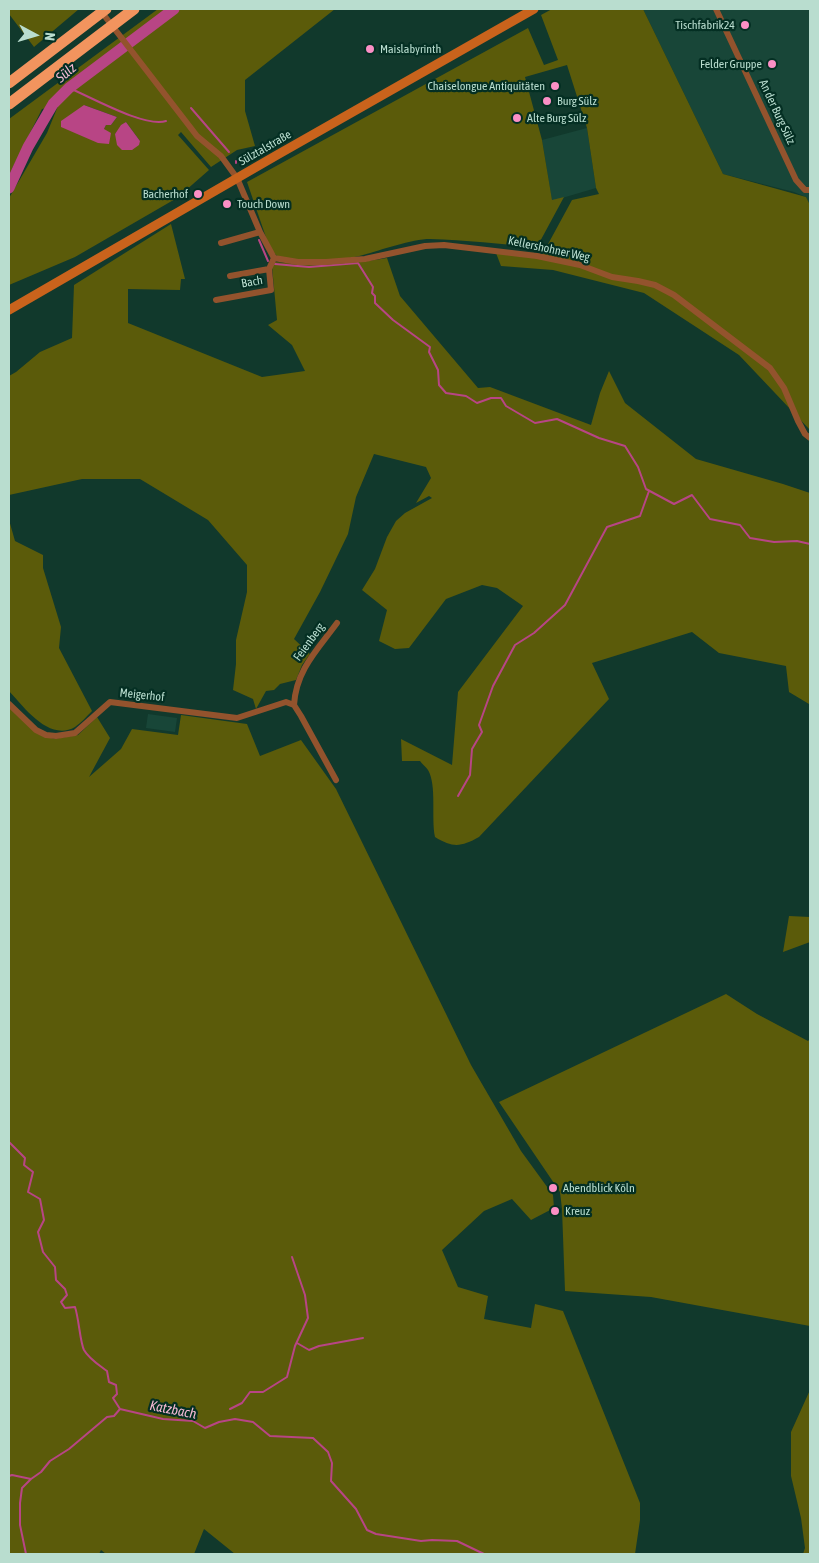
<!DOCTYPE html>
<meta charset="utf-8">
<style>
body{margin:0}
#map{position:relative;width:819px;height:1563px;overflow:hidden;background:#11392c;font-family:"Asap Condensed",sans-serif}
canvas{display:block}
.frame{position:absolute;inset:0;border:10px solid #b9ddcf;pointer-events:none}
.north{position:absolute;left:10px;top:10px;width:50px;height:50px;-webkit-text-stroke:4px #042f23;paint-order:stroke;rotate:96deg;font-size:14px;font-weight:700;line-height:20px;text-align:center;color:#b9ddcf}
.north::after{content:'';display:block;margin:auto;width:18px;height:22px;background:#b9ddcf;clip-path:polygon(50% 0,100% 100%,50% 72%,0 100%)}
</style>
<div id="map">
<canvas width="819" height="1563"></canvas>
<div class="frame"></div>
<div class="north">N</div>
</div>
<script>
const ctx = document.querySelector('canvas').getContext('2d');
ctx.lineJoin = 'round';
function fillPath(path, color) { ctx.fillStyle = color; ctx.fill(path, 'evenodd'); }
function stroke(path, color, width, dash) { ctx.strokeStyle = color; ctx.lineWidth = width; ctx.lineCap = dash ? 'butt' : 'round'; ctx.setLineDash(dash || []); ctx.stroke(path); }
function label(font, color, halo, rows, align = 'center') {
  ctx.font = font + ' "Asap Condensed",sans-serif'; ctx.lineWidth = 4.5; ctx.setLineDash([]); ctx.textBaseline = 'middle'; ctx.strokeStyle = halo; ctx.fillStyle = color; for (const [text, x, y, turn = 0] of rows) {
    ctx.save(); ctx.translate(x, y); ctx.rotate((+turn || 0) * Math.PI / 180); ctx.textAlign = isNaN(turn) ? turn : align; if (halo) ctx.strokeText(text, 0, 0); ctx.fillText(text, 0, 0); ctx.restore();
  }
}
fillPath(new Path2D(`
 M643 9H810V205L806 197 794 192 723 174Z
 M587 128 596 188 552 201 542 140Z
 M148 714 177 718 175 732 146 728Z`), '#184638');
fillPath(new Path2D(`
 M9 9H79L34 47 9 14Z
 M158 9H335L245 80V111L255 146 237 150 211 167 181 132 178 135 209 170 177 198 75 257 9 285V198L47 133 58 106 42 109 9 175V119ZM84 105 117 117 111 125H106L104 129ZM126 122 140 141 115 134Z
 M552 9H643L723 174 806 197 810 205V430L739 355 644 293 553 270 501 266 496 253 541 257 572 200 599 194 596 188 587 128 567 65 525 77 542 140 552 200 564 197 537 247C501 244 465 240 430 239 412 239 381 250 363 255 345 260 296 264 279 257 274 254 272 250 269 246L247 182 528 28 544 65 558 60 541 15Z
 M171 224 185 279H181L180 290 128 289V323L262 377 305 371 292 345 268 325 277 320 272 266 275 262C315 266 348 265 387 258L400 296 478 388 490 387 591 425 600 393 609 371 625 403 696 459 783 484 810 493V714L809 704 789 692 786 666 719 653 692 632 592 663 609 699 479 837C461 847 453 848 435 837 431 818 437 785 428 770 426 767 422 764 420 761H402L401 739 452 765 458 692 523 606 497 588 482 585 446 599 409 648 395 649 379 641 387 610 362 590 375 569 387 537 396 521 405 513 432 498 429 496 416 503 431 478 426 467 374 454 356 497 348 534 320 592 294 639 310 654 302 665 296 680 280 684 274 690 266 691 256 709 253 699 233 690 236 664V640L247 592V565L208 520 140 479H82L9 495V376L16 372 40 352 72 338 74 285Z
 M9 520 15 541 43 555V568L61 627 59 648 92 711C87 716 81 723 75 727 49 742 24 707 9 691Z
 M9 706 35 732 54 739 78 735 97 717 110 738 89 777 121 749 132 729 178 735 181 715 247 724 260 756 301 740 336 789 471 1065 521 1151 553 1195 554 1208 531 1220 512 1199 484 1211 442 1250 458 1287 488 1296 484 1319 531 1328 535 1304 563 1311 640 1503V1520L635 1554H235L204 1529 194 1554H106L101 1550 99 1554H9Z
 M789 916 810 917V942L783 952Z
 M726 994 757 1014 808 1041 810 1039V1326L651 1297 565 1291 562 1209 560 1192 499 1102Z
 M810 1390V1554H803L805 1548 801 1518 791 1476V1432Z`), '#5b5b0a');
fillPath(new Path2D(`
 M84 105 117 117 111 125H106L104 129 111 133 109 144 98 143 61 127V121Z
 M126 122 140 141 139 145 132 150H122L117 145 115 134 121 125Z`), '#b84585');
stroke(new Path2D(`
 M69 88C91 97 145 128 166 121
 M191 108 229 152
 M236 161V163
 M259 240 268 261
 M275 264 309 267 358 263 373 287 372 293 375 296V303L393 320 430 347 429 352 438 370 439 385 446 393 466 396 477 403 491 398H501L506 406 535 423 557 419 599 438 625 446 638 467 646 489 674 504 692 495 710 519 740 525 750 538 774 542 797 541 810 544
 M458 796 470 775 472 749 482 732 479 725 493 686 515 645 534 633 565 605 607 527 640 516 649 491
 M9 1142 25 1158 24 1165 33 1172 28 1192 40 1199 44 1220 38 1232 43 1252 55 1267 56 1280 65 1289 67 1295 61 1302 65 1308 75 1307C79 1319 80 1342 84 1350 89 1359 99 1365 107 1371L109 1382 116 1385 117 1394 113 1398 120 1409 163 1419 193 1421 205 1428 219 1422 235 1419 253 1422 270 1436 313 1438 328 1452 332 1463 331 1481 356 1509 367 1530 376 1534 421 1541 432 1540 457 1541 484 1554
 M297 1343 309 1350 319 1346 363 1338
 M230 1409 242 1403 250 1392H263L287 1377 295 1346 308 1318 305 1295 292 1257
 M9 1476 12 1475 31 1479 41 1472 50 1461 69 1449 107 1417 114 1416 120 1409
 M26 1554 20 1525V1503L22 1488 31 1479`), '#b84585', 2);
stroke(new Path2D(`
 M9 188 28 147 53 104 69 88 174 9`), '#b84585', 11);
stroke(new Path2D(`
 M716 9 796 180 805 190H810
 M100 10 197 136 221 156 237 178 260 232 274 258
 M221 243 260 232
 M274 258 298 262H326L365 259 425 246 444 245 537 256 580 265 612 277 638 281 655 285 674 295 770 368 784 388 798 421 805 434 810 438
 M230 276 269 269
 M216 300 271 290 269 269 274 258
 M9 704 36 730 46 735 56 736 75 733 110 702 237 718 286 702 294 705 301 716 336 780
 M294 705C296 670 318 649 337 623`), '#93532d', 6);
stroke(new Path2D(`
 M9 310 277 155 534 9`), '#c9631c', 9);
stroke(new Path2D(`
 M9 83 106 9
 M9 104 134 9`), '#f2945e', 11);
for (const [x, y, r, color] of [
 [745,25,5,"#fb8fc5"],
 [370,49,5,"#fb8fc5"],
 [772,64,5,"#fb8fc5"],
 [555,86,5,"#fb8fc5"],
 [547,101,5,"#fb8fc5"],
 [517,118,5,"#fb8fc5"],
 [198,194,5,"#fb8fc5"],
 [227,204,5,"#fb8fc5"],
 [553,1188,5,"#fb8fc5"],
 [555,1211,5,"#fb8fc5"]
]) { const dot = new Path2D(); dot.arc(x, y, r, 0, 2 * Math.PI); ctx.fillStyle = color; ctx.fill(dot); stroke(dot, '#042f23', 2); }
label('12px', '#b9ddcf', '#042f23', [
 ["Tischfabrik24",735,25,"right"],
 ["Maislabyrinth",380,49],
 ["Felder Gruppe",762,64,"right"],
 ["Chaiselongue Antiquitäten",545,86,"right"],
 ["Burg Sülz",557,101],
 ["Alte Burg Sülz",527,118],
 ["Bacherhof",188,194,"right"],
 ["Touch Down",237,204],
 ["Abendblick Köln",563,1188],
 ["Kreuz",565,1211]
], 'left');
label('12px', '#b9ddcf', '#042f23', [
 ["An der Burg Sülz",777,112,65],
 ["Sülztalstraße",265,148,-30],
 ["Kellershohner Weg",549,249,12],
 ["Bach",252,282,-10],
 ["Feienberg",309,642,-54],
 ["Meigerhof",142,695,6]
]);
label('italic 14px', '#f4b9d4', '#042f23', [
 ["Sülz",66,73,-40],
 ["Katzbach",173,1410,11]
]);
</script>
